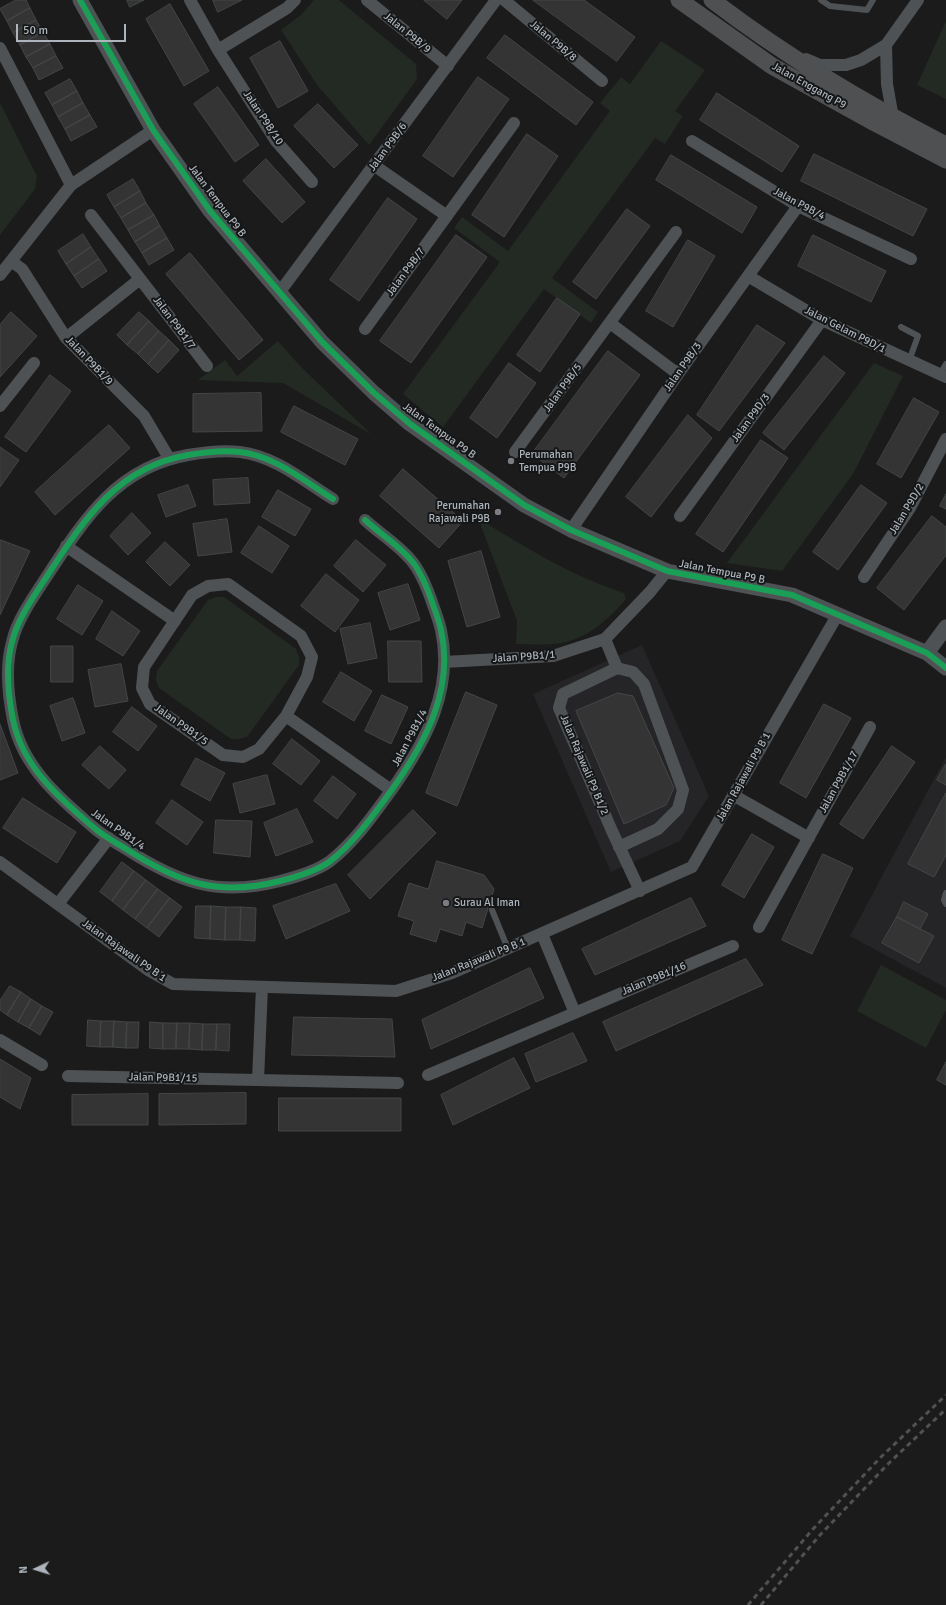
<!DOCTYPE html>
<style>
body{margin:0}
#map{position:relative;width:946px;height:1605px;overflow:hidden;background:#1b1b1b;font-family:Signika,sans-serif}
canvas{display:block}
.north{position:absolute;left:16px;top:1549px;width:40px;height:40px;-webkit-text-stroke:3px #151617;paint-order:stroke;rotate:266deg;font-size:11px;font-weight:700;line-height:16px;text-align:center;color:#adb4bb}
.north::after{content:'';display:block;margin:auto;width:14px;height:18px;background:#adb4bb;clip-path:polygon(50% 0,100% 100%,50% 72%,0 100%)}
.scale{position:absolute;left:16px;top:24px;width:110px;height:18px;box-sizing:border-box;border:2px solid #adb4bb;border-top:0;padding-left:5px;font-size:12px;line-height:14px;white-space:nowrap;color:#adb4bb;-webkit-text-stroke:3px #151617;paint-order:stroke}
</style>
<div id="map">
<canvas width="946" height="1605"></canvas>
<div class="north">N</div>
<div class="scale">50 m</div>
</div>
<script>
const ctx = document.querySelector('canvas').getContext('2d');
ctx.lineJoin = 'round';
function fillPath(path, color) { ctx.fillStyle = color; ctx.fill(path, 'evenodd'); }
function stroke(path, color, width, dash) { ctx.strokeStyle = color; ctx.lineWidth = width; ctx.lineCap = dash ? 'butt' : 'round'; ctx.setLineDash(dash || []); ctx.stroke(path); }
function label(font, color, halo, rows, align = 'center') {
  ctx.font = font + ' Signika,sans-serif'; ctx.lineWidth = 4; ctx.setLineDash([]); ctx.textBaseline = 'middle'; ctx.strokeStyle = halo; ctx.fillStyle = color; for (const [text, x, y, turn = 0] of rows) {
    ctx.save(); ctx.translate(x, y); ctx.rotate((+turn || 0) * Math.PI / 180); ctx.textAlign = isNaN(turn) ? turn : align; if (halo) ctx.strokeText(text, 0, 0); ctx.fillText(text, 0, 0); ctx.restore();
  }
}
fillPath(new Path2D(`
 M642 645 709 796 680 841 611 872 533 694Z
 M946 757V988L850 936Z`), '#252527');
fillPath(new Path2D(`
 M314 0H339L416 64 417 79 369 145 317 85 281 30 302 14Z
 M946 21V99L917 85Z
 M661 41 705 70 675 111 683 116 665 144 655 138 552 278 598 312 591 323 544 289 443 427 403 394 500 262 454 228 462 217 508 251 610 111 600 103 621 77 630 84Z
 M0 103 37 176 35 189 0 235Z
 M278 341 300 366 371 434 283 383 198 380 225 360 237 376Z
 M874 363 903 376 853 474 782 571 727 563Z
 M478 518C524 547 572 576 624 593L626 599C610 618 590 636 566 642 551 646 531 644 516 644L517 621Z
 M216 597H224L296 649 299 657V665L247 737 239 739H231L159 688 156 680 157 671 208 600Z
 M881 965 946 1000V1010L926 1048 857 1011Z`), '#232a23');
const building = new Path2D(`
 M16 0H26L30 8 7 21 0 9Z
 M127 0H144L130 7Z
 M213 0H242L218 12Z
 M424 0H462L447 19Z
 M533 0H584L635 37 617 61Z
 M170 4 209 71 184 86 146 19Z
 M30 8 36 20 13 33 7 21Z
 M36 20 43 32 20 45 13 33Z
 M43 32 50 44 26 57 20 45Z
 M505 35 593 102 576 125 487 58Z
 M280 41 308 91 278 108 250 58Z
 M50 44 56 56 33 68 26 57Z
 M56 56 63 68 39 80 33 68Z
 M478 77 509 99 453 177 423 156Z
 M70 79 77 91 52 105 45 93Z
 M218 87 259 145 235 162 194 104Z
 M77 91 83 103 58 117 52 105Z
 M717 93 799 146 782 172 700 120Z
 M83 103 90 115 65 129 58 117Z
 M318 104 358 145 334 168 294 126Z
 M90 115 97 127 71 141 65 129Z
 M527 134 558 156 504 237 472 215Z
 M814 154 927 209 913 236 801 181Z
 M671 155 757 207 742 233 656 180Z
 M266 159 305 202 282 223 243 181Z
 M133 179 140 191 114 207 107 195Z
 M140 191 146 203 121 218 114 207Z
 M388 198 417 219 359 301 330 280Z
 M146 203 154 215 128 230 121 218Z
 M627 209 650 226 596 299 573 282Z
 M154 215 160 226 135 242 128 230Z
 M160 226 167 238 142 253 135 242Z
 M83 234 91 247 66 264 58 251Z
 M456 235 487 257 411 363 380 341Z
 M813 235 886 271 871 302 798 266Z
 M167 238 174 250 149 265 142 253Z
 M688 240 715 256 673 327 646 311Z
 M91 247 99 259 74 276 66 264Z
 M190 253 263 340 239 360 166 274Z
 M99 259 107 271 82 288 74 276Z
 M557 298 580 314 540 372 517 355Z
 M11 312 37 336 0 377V325Z
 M139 312 149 321 127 345 117 335Z
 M149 321 159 331 138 354 127 345Z
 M757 325 785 343 719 431 697 415Z
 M159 331 169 340 148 364 138 354Z
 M169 340 179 350 158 373 148 364Z
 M608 351 640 375 564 478 532 454Z
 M824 356 845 373 784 450 763 433Z
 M509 363 536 383 497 438 470 418Z
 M50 375 71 391 26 452 5 437Z
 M261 393 262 431 193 432V394Z
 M914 398 939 412 901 478 877 464Z
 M294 406 358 439 345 465 281 432Z
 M688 415 712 438 651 517 626 497Z
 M109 425 130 448 55 515 35 492Z
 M761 440 788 458 723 552 696 534Z
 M0 447 19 460 0 487Z
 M403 469 463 521 439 548 380 496Z
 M248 478 250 503 214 505 213 480Z
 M188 485 196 506 166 517 158 495Z
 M861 485 887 503 838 570 813 552Z
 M278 490 311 509 295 536 262 517Z
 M946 494V509L940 506Z
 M132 513 151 533 128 555 110 536Z
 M932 516 946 527V555L904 610 877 588Z
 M227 519 232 552 198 556 193 524Z
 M259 526 289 546 272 573 241 553Z
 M1 540 30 551 0 615V542Z
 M356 540 386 565 363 592 334 566Z
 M165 542 190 565 170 586 146 562Z
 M481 551 500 617 467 627 448 561Z
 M326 574 359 600 335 632 301 606Z
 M408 584 420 620 390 630 378 593Z
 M78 585 103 601 82 635 57 619Z
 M112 611 140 631 123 656 96 639Z
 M370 623 377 658 348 664 340 629Z
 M388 641H421L422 682H389Z
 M51 646H73V682H51Z
 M121 664 128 701 95 707 88 670Z
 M341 672 372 691 354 721 323 702Z
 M466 692 497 705 457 806 426 793Z
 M618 693 633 696 674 788 666 805 624 824 576 711Z
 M382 695 408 707 391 744 365 731Z
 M73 698 85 733 62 741 50 706Z
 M824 704 851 718 806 798 780 783Z
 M132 707 157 726 138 751 113 732Z
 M0 724 18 773 0 780Z
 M292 739 320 761 301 785 273 764Z
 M100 746 126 770 109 789 82 765Z
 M892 746 915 762 863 839 840 824Z
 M196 758 225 773 210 801 181 785Z
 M946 764V785L937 780Z
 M267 775 275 804 240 813 233 784Z
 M333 776 356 794 337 819 314 801Z
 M946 793V855L934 877 908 864Z
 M23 798 76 832 57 863 3 828Z
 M172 800 203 822 187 845 156 823Z
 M297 809 313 842 276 856 264 823Z
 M413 810 436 833 370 899 348 875Z
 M216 820 252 821 250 857 214 853Z
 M752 834 774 847 744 898 722 885Z
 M823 854 853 868 812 954 782 940Z
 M437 861 484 875 494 889 482 928 466 922 462 936 440 929 436 942 410 934 414 921 398 916 409 883 428 889Z
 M122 862 134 871 112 901 100 892Z
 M134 871 146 880 123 910 112 901Z
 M146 880 158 889 135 919 123 910Z
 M336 884 350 911 286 939 273 906Z
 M158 889 170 898 147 928 135 919Z
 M170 898 182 907 159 937 147 928Z
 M691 898 706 926 595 975 582 949Z
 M904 902 928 914 920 929 897 917Z
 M196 906H211L210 939 195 938Z
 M211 906 226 907 225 940 210 939Z
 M226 907H241L240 940H225Z
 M241 907 256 908 255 941 240 940Z
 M897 917 934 936 919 963 882 943Z
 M746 959 763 985 616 1051 603 1022Z
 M530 968 544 998 431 1049 422 1020Z
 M10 986 21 992 7 1015 0 1010V1001Z
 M21 992 31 999 18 1022 7 1015Z
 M31 999 42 1006 29 1028 18 1022Z
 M42 1006 53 1012 40 1035 29 1028Z
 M294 1017 392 1019 395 1057 292 1055Z
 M88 1020 101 1021 100 1047 87 1046Z
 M101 1021H114L113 1047H100Z
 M114 1021 127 1022 126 1048 113 1047Z
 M127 1022H139L138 1048H126Z
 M150 1022 163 1023V1049L150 1048Z
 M163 1023H177L176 1049H163Z
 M177 1023H190L189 1049H176Z
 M190 1023 203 1024 202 1050 189 1049Z
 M203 1024H217L216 1050H202Z
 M217 1024H230L229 1051 216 1050Z
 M573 1033 587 1061 536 1082 525 1054Z
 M514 1058 530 1088 453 1125 441 1095Z
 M0 1059 31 1078 20 1109 0 1097Z
 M946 1062V1085L937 1080Z
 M246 1093V1124L159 1125V1094Z
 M148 1094V1125H72V1095Z
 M279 1098H401V1131H279Z`);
fillPath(building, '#343435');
stroke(building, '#434647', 1);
stroke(new Path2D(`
 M821 0 830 6 867 10 873 0
 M901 327 918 336 909 361
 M940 374 946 364
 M946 893 944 900 946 904
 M492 910 508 949`), '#4f5254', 6);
stroke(new Path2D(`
 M190 0 218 50 276 141 312 182
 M367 0 448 66
 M504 0 602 81
 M886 45 887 84 893 118
 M0 48 71 185
 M218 50 287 8 295 0
 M806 59 820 65H846L861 60 886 45 918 0
 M692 141 798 206 911 259
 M375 166 447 216
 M91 215 207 366
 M11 261 22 269 66 338 144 416 169 458
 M0 275 71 185 153 130
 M748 276 822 320 946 377
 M279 293 496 0
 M610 323 678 374
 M365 329 514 123
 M66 338 140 279
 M0 406 34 363
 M515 452 676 232
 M333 499C304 481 275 456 240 452 224 450 205 452 188 455 118 467 85 518 49 573 36 593 17 619 12 642 5 667 8 695 13 720 22 766 59 798 93 827 103 836 115 842 126 849 179 883 218 897 280 881 296 877 316 871 329 862 354 843 375 813 393 788 426 741 454 689 441 630 439 622 436 613 433 605 428 590 420 570 410 559 397 544 379 533 365 520
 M680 516 822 320
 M571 530 678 374 798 206
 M66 546 175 621
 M864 577 910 508 946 439
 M228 584 301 636 312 657 307 677 286 716 259 749 243 757 223 755 150 704 142 688 144 667 192 595 208 586Z
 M605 639 617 668
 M444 662 553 656 605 639 650 592 667 571
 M286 716 391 790
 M733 795 809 838
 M619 847 658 829 678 809 683 790 644 684 633 672 617 668 563 694 559 708 612 831 640 891
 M0 862 148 970 173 984 396 991 452 973 692 867 838 614
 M58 904 109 838
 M759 927 870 727
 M542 934 575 1013
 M0 1040 42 1065
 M428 1075 733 946
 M68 1076 398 1083
 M258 1080 262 987`), '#4f5254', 12);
stroke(new Path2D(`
 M80 0 153 130 210 211 322 342 374 393 410 424 524 505 571 530 667 571 792 595 927 653 946 668
 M927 653 946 627`), '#4f5254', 15);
stroke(new Path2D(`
 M679 0 772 66 875 123 946 160
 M712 0C785 56 864 103 946 145`), '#4e5052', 17);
stroke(new Path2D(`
 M748 1605 813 1529 881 1457 946 1395
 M761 1605 820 1535 888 1464 946 1409`), '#505153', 3, [5, 4]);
stroke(new Path2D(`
 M80 0 153 130 210 211 322 342 374 393 410 424 524 505 571 530 667 571 792 595 927 653 946 668
 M333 499C304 481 275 456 240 452 224 450 205 452 188 455 118 467 85 518 49 573 36 593 17 619 12 642 5 667 8 695 13 720 22 766 59 798 93 827 103 836 115 842 126 849 179 883 218 897 280 881 296 877 316 871 329 862 354 843 375 813 393 788 426 741 454 689 441 630 439 622 436 613 433 605 428 590 420 570 410 559 397 544 379 533 365 520`), '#1a9f57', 6);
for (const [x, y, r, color] of [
 [511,461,4,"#7a7e83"],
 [498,512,4,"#7a7e83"],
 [446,903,4,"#7a7e83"]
]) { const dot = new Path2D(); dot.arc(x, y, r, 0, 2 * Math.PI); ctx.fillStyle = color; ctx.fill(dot); stroke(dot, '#151617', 1.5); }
label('11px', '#adb4bb', '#151617', [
 ["Jalan P9B/9",407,33,39],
 ["Jalan P9B/8",553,41,40],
 ["Jalan Enggang P9",809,86,29],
 ["Jalan P9B/10",263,118,56],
 ["Jalan P9B/6",388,147,-54],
 ["Jalan Tempua P9 B",217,201,53],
 ["Jalan P9B/4",799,204,28],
 ["Jalan P9B/7",406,272,-54],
 ["Jalan P9B1/7",174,323,53],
 ["Jalan Gelam P9D/1",845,330,27],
 ["Jalan P9B1/9",89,361,46],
 ["Jalan P9B/3",683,367,-55],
 ["Jalan P9B/5",563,388,-54],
 ["Jalan P9D/3",751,418,-54],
 ["Jalan Tempua P9 B",439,431,36],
 ["Jalan P9D/2",907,509,-59],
 ["Jalan Tempua P9 B",722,572,11],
 ["Jalan P9B1/1",524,657,-4],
 ["Jalan P9B1/5",181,725,35],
 ["Jalan P9B1/4",410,738,-62],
 ["Jalan Rajawali P9 B1/2",584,765,67],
 ["Jalan Rajawali P9 B 1",744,777,-61],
 ["Jalan P9B1/17",839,782,-61],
 ["Jalan P9B1/4",118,830,35],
 ["Jalan Rajawali P9 B 1",124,951,35],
 ["Jalan Rajawali P9 B 1",479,960,-22],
 ["Jalan P9B1/16",654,979,-23],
 ["Jalan P9B1/15",163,1078,1]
]);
label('11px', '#adb4bb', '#151617', [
 ["Perumahan",519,455],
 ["Tempua P9B",519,468],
 ["Perumahan",490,506,"right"],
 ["Rajawali P9B",490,519,"right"],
 ["Surau Al Iman",454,903]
], 'left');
</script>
